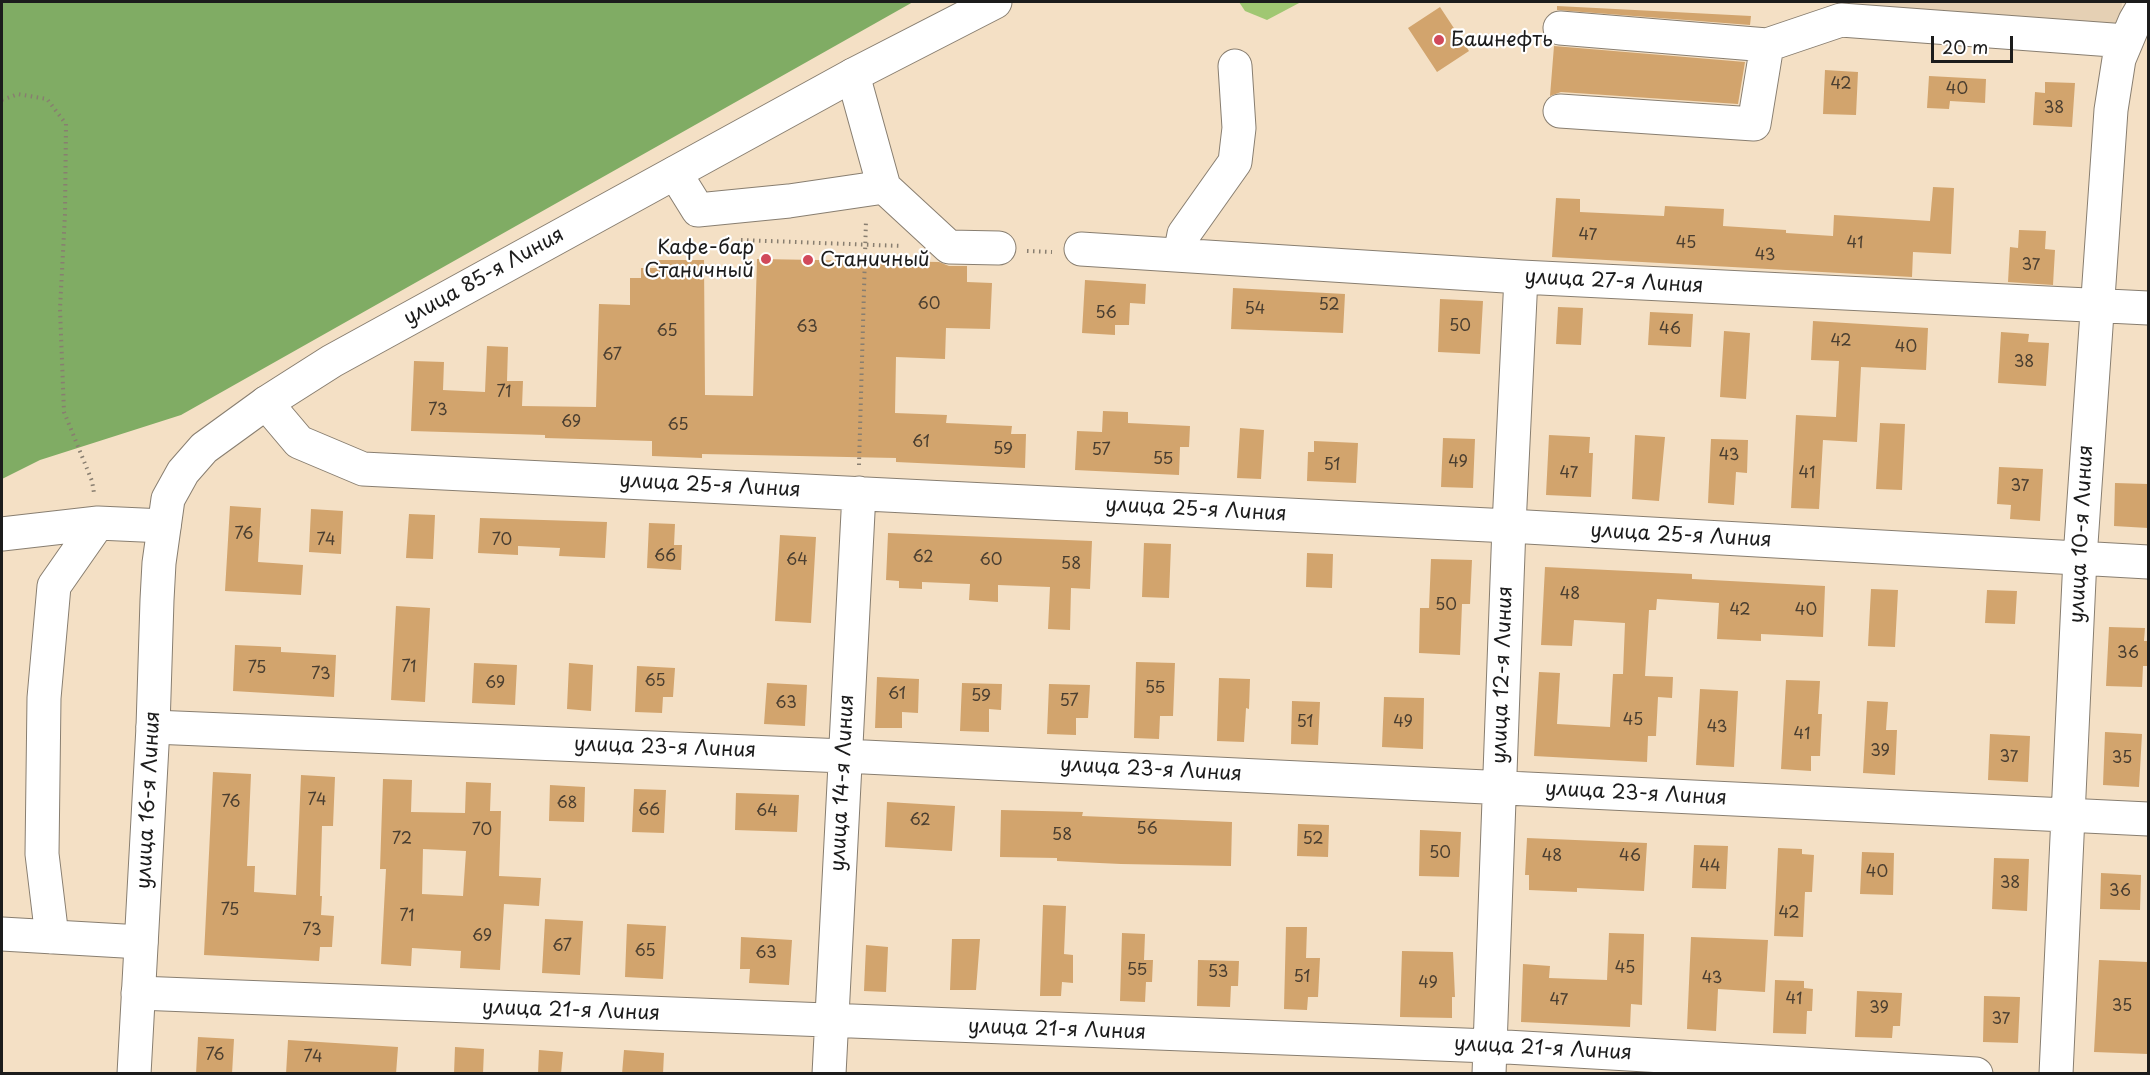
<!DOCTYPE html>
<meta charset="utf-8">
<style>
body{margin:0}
#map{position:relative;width:2150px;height:1075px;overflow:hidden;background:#f4e0c5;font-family:"Playpen Sans",sans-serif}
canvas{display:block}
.frame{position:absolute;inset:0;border:3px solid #1c1c1c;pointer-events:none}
.scale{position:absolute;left:1931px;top:36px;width:82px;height:27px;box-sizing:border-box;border:3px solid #1c1c1c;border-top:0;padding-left:8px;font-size:18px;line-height:21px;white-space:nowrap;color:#1c1c1c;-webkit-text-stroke:4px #fff;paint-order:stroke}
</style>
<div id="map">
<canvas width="2150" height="1075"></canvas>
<div class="frame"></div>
<div class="scale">20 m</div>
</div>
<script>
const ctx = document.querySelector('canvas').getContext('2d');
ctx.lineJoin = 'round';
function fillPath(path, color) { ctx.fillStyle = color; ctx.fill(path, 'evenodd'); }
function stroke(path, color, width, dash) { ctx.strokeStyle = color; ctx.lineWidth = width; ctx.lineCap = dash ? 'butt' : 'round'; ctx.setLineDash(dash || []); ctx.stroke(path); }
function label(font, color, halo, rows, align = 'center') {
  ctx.font = font + ' "Playpen Sans",sans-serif'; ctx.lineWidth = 4.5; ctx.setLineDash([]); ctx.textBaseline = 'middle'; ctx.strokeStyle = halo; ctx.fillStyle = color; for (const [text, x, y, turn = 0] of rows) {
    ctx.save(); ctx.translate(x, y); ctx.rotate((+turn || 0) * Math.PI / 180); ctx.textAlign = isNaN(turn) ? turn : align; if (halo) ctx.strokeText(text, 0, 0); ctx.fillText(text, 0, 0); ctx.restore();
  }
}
fillPath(new Path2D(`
 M1834 2H2122L2120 27Z`), '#e5d0b4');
fillPath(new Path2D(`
 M1239 2H1301L1267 20 1245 11Z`), '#a0c772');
fillPath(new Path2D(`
 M2 2H913L181 415 40 460 2 479Z`), '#80ac64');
fillPath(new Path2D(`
 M1557 6 1751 16 1750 25 1557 10Z
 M1440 7 1469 51 1437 72 1408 28Z
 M1554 46 1745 62 1738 104 1561 92 1550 96Z
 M1825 70 1858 72 1856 115 1823 114Z
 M1929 76 1986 79 1985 103 1950 101 1949 109 1927 108Z
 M2045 82 2075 83 2072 127 2033 125 2035 92 2045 93Z
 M1933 187 1954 188 1951 254 1913 252 1912 277 1552 257 1556 198 1580 199V212L1664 216 1665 206 1724 209 1723 226 1786 230V233L1833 236 1834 215 1930 221Z
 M2019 230 2046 231 2045 249 2055 250 2053 285 2008 282 2010 247 2018 248Z
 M757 259 939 262 949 266H967V282L992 283 990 329 946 328 945 359 896 357 895 413 947 415 946 423 1012 426 1011 434H1026L1025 468 896 462V458L702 454V458L652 456V441L545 438V435L411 431 414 361 444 362 443 390 485 392 487 346 508 347 507 381H523L522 406 596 407 599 304 630 305V278H641V268H659V260H704L705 395 753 396Z
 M1085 280 1146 284 1145 304 1130 303 1129 325H1115V335L1082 333Z
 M1233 288 1345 294 1343 333 1231 329Z
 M1440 299 1483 301 1480 354 1438 352Z
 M1558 307 1583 308 1581 345 1556 344Z
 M1650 312 1693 314 1691 347 1648 345Z
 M1813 321 1928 328 1926 370 1861 367 1857 442 1823 440 1819 509 1791 508 1796 415 1836 417 1839 361 1811 360Z
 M1724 331 1750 333 1746 399 1720 397Z
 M2001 332 2029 334 2028 342 2049 343 2046 386 1998 383Z
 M1103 411 1128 412V423L1190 426 1189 447H1180L1179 475 1075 470 1077 431 1102 432Z
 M1880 423 1905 424 1902 490 1876 489Z
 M1240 428 1264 430 1261 479 1237 478Z
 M1549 435 1590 437 1589 453H1593L1591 497 1546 495Z
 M1635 435 1665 437 1659 501 1632 499Z
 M1443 438 1475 439 1473 488 1441 487Z
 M1711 439 1748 440 1747 473 1736 472 1734 505 1708 503Z
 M1314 441 1358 443 1356 483 1307 481 1308 452H1314Z
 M1999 467 2043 469 2040 521 2010 519 2011 505 1997 504Z
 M2115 483 2148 484V528L2114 526Z
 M230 506 261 508 258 562 303 565 301 595 225 591Z
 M311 509 343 511 341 554 309 552Z
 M409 514 435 515 433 559 406 558Z
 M480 518 607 522 605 558 559 556 560 548 518 546V555L478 553Z
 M649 523 675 524 674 545H682L681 570 647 568Z
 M888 533 1092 541 1090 589 1071 588 1070 630 1048 629 1050 587 998 585V602L969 600 970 584 922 582V589L899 588V581L886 580Z
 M780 535 816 537 811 623 775 621Z
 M1144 543 1171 544 1169 598 1142 597Z
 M1307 553 1333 554 1332 588 1306 587Z
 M1431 559 1472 560 1470 604H1462L1460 655 1419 653 1420 608H1429Z
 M1545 567 1692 574V579L1825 586 1823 637 1761 634V641L1717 639 1719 603 1657 599 1656 610H1649L1645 676 1673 677 1672 698 1658 697 1656 736H1648L1647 762 1534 756 1539 672 1560 673 1557 724 1610 727 1613 674H1623L1625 623 1574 620 1572 646 1541 645Z
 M1871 589 1898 590 1895 647 1868 646Z
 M1987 590 2017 591 2015 624 1985 623Z
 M396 606 430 608 425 702 391 700Z
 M2109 627 2145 628 2144 641H2148V666H2143L2142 687 2106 686Z
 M235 645 281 647V652L336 655 334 697 233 691Z
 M1136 662 1175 663 1173 716H1160L1159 739 1134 738Z
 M474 663 517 665 515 705 472 703Z
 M569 663 593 665 591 711 567 709Z
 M637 666 675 668 673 697H663L662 713 635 712Z
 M877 677 919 679 918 713 902 712V728H875Z
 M1219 678 1250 679 1249 709 1246 708 1244 742 1217 741Z
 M1786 680 1820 681 1818 714H1822L1820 756H1811V771L1781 769Z
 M767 683 807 685 805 726 764 724Z
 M962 683 1002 684 1001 710 989 709V732L960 731Z
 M1049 684 1090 685 1088 718H1076V735L1047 734Z
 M1700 689 1738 691 1734 767 1696 765Z
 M1384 697 1424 698 1423 749 1382 747Z
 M1292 701 1320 702 1318 745 1291 744Z
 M1867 701 1888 702 1886 730H1897L1895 775 1863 773Z
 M2105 732 2142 734 2139 787 2103 785Z
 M1990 734 2030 736 2028 782 1988 780Z
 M213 772 251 774 247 866H255L254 892 296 895 301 775 335 777 333 826H322L320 896H322L321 915 334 916 332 947H320L319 961 204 955Z
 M383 779 412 780 411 812 465 813 466 782 491 783 490 811H501L499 876 541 878 539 906 504 904 500 970 460 968 461 951 412 948 411 966 381 964 386 869H380ZM423 849 466 851 463 896 422 894Z
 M550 785 585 787 584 822 549 821Z
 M634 789 666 790 664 833 632 832Z
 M736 793 799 795 797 832 735 830Z
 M887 802 955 806 952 851 885 847Z
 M1001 810 1083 812 1082 816 1232 822 1231 866 1121 864 1057 861V858L1000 857Z
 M1298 824 1329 825 1328 857 1297 856Z
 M1420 830 1461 832 1459 877 1419 876Z
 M1527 838 1647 843 1644 891 1577 888V892L1529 890V875H1525Z
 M1694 845 1728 846 1726 889 1692 888Z
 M1778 848 1802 849V854L1814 855 1812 892H1805L1803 937 1774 936Z
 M1862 852 1894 853 1893 895 1860 894Z
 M1994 858 2029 859 2027 911 1992 909Z
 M2101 873 2141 875 2140 910 2100 909Z
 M1043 905 1066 906 1064 954 1073 955V983L1062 982 1061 996H1040Z
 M545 919 583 921 580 975 542 973Z
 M627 924 666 926 663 979 625 977Z
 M1286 927H1307L1306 958H1320L1318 997H1308L1307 1010 1284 1009Z
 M1122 933 1145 934 1144 960H1153L1152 982H1146L1145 1002 1120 1001Z
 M1609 933 1644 934 1642 1005 1631 1004 1630 1027 1521 1022 1523 964 1550 966 1549 978 1607 980Z
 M741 937 792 940 789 985 749 983 750 969H740Z
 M1691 937 1768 940 1765 992 1718 989 1716 1031 1687 1029Z
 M952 939H980L976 990H950Z
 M866 945 888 947 886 992 864 991Z
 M1402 951 1453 952 1455 997H1452V1018L1400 1017Z
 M1198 960 1239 961 1238 986H1231L1230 1007 1197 1006Z
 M2099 960 2148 962V1054L2094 1052Z
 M1775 980 1804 981V988L1813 989 1812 1011H1807L1806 1034 1773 1033Z
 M1857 991 1902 993 1900 1026H1893L1892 1038 1855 1037Z
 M1984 996 2020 997 2018 1043 1983 1042Z
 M198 1037 234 1039 232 1074H196Z
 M288 1040 398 1047 396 1074H286Z
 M455 1047 484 1049 483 1074H454Z
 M539 1050 563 1052 561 1074H538Z
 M624 1050 664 1053 663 1074H622Z`), '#d2a46d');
const minor = new Path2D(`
 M1560 28 1767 45
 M1560 111 1754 124 1767 45 1841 20 2126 41
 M675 173 698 210 789 201 884 187 853 75
 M884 187 949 247 999 248
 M1081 249 1521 277 2148 308
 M1180 255 1184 234 1235 162 1239 128 1235 66
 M266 403 299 442 363 469 1509 526 2148 562
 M2 534 98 523 164 526
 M153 727 844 756 2148 819
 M2 934 141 942
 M52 937 42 854 44 698 54 586 98 523
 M138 993 1489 1046 1976 1074
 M829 1074 859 493
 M1489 1074 1509 526 1521 277
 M2056 1074 2080 558 2111 110 2119 59 2135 21 2146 2`);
const major = new Path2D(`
 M134 1074 153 727 157 600 159 563 168 499 183 472 204 448 266 403 332 361 853 75 995 2`);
stroke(minor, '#887e70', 35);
stroke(major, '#887e70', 35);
stroke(new Path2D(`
 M2 100 18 94 47 99 66 124 65 214 60 309 64 412 92 481 94 493
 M741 240 902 246
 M1027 251 1052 252
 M859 465 866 220`), '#887e70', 4, [1.5, 4.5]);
stroke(minor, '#fff', 33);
stroke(major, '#fff', 33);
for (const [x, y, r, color] of [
 [1439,40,6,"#d1495b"],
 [766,259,6,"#d1495b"],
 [808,260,6,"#d1495b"]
]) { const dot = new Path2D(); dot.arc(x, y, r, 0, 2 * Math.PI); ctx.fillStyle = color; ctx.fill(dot); stroke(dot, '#fff', 2); }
label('16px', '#4a3e30', null, [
 ["42",1841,85],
 ["40",1957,90],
 ["38",2054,109],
 ["47",1588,236],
 ["45",1686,244],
 ["41",1855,244],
 ["43",1765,256],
 ["37",2031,266],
 ["60",929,305],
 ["52",1329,306],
 ["54",1255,310],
 ["56",1106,314],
 ["50",1460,327],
 ["63",807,328],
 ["46",1670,330],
 ["65",667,332],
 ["42",1841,342],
 ["40",1906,348],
 ["67",612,356],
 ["38",2024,363],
 ["71",504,393],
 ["73",438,411],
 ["69",571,423],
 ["65",678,426],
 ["61",921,443],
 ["59",1003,450],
 ["57",1101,451],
 ["43",1729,456],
 ["55",1163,460],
 ["49",1458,463],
 ["51",1332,466],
 ["47",1569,474],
 ["41",1807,474],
 ["37",2020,487],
 ["76",244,535],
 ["74",326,541],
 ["70",502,541],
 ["66",665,557],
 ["62",923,558],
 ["64",797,561],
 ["60",991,561],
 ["58",1071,565],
 ["48",1570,595],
 ["50",1446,606],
 ["42",1740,611],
 ["40",1806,611],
 ["36",2128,654],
 ["71",409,668],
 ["75",257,669],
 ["73",321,675],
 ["65",655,682],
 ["69",495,684],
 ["55",1155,689],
 ["61",897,695],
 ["59",981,697],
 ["57",1069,702],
 ["63",786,704],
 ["45",1633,721],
 ["51",1305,723],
 ["49",1403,723],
 ["43",1717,728],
 ["41",1802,735],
 ["39",1880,752],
 ["37",2009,758],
 ["35",2122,759],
 ["74",317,801],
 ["76",231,803],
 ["68",567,804],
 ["66",649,811],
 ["64",767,812],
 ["62",920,821],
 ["56",1147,830],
 ["70",482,831],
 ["58",1062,836],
 ["72",402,840],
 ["52",1313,840],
 ["50",1440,854],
 ["48",1552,857],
 ["46",1630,857],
 ["44",1710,867],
 ["40",1877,873],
 ["38",2010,884],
 ["36",2120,892],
 ["75",230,911],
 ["42",1789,914],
 ["71",407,917],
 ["73",312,931],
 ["69",482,937],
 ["67",562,947],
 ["65",645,952],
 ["63",766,954],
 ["45",1625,969],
 ["55",1137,971],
 ["53",1218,973],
 ["51",1302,978],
 ["43",1712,979],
 ["49",1428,984],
 ["41",1794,1000],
 ["47",1559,1001],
 ["35",2122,1007],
 ["39",1879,1009],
 ["37",2001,1020],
 ["76",215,1056],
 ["74",313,1058]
]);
label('20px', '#1c1c1c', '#fff', [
 ["Башнефть",1451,40],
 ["Кафе-бар",754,248,"right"],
 ["Станичный",754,271,"right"],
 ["Станичный",820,260]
], 'left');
label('20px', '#1c1c1c', '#fff', [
 ["улица 85-я Линия",484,277,-29],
 ["улица 27-я Линия",1614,282,3],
 ["улица 25-я Линия",710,486,3],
 ["улица 25-я Линия",1196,510,3],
 ["улица 10-я Линия",2082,534,-87],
 ["улица 25-я Линия",1681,536,3],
 ["улица 12-я Линия",1503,675,-88],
 ["улица 23-я Линия",665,748,2],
 ["улица 23-я Линия",1151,770,3],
 ["улица 14-я Линия",843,783,-87],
 ["улица 23-я Линия",1636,794,3],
 ["улица 16-я Линия",149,800,-87],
 ["улица 21-я Линия",571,1011,2],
 ["улица 21-я Линия",1057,1030,2],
 ["улица 21-я Линия",1543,1049,3]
]);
</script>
